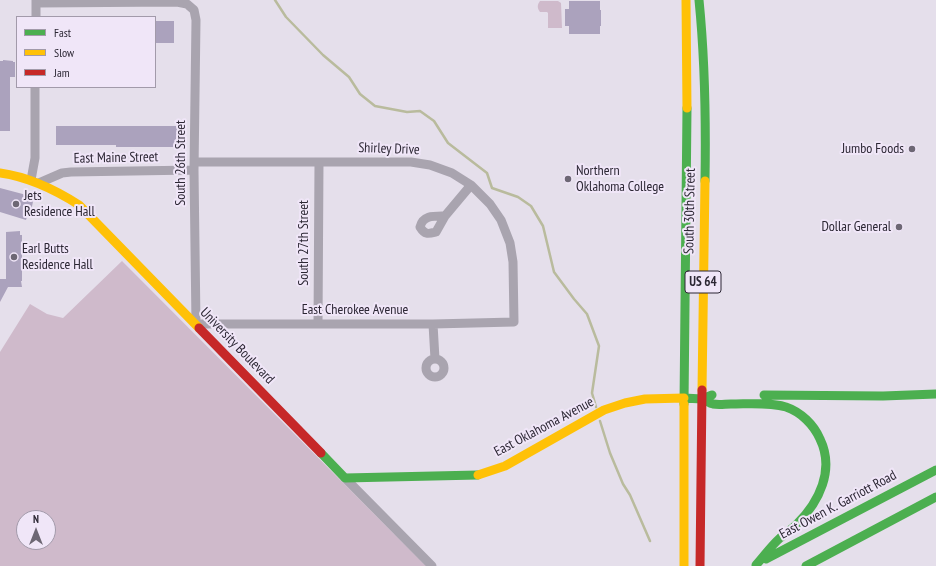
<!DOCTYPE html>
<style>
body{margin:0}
#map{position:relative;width:936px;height:566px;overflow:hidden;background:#e5dfeb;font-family:"PT Sans Narrow",sans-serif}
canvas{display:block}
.legend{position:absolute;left:16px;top:16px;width:140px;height:72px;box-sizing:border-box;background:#f0e6f8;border:1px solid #a29aaa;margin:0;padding:5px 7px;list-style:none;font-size:12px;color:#2c2734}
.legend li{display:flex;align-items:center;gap:8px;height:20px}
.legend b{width:20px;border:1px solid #a29aaa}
.north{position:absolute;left:16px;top:510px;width:40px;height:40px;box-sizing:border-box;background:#f0e6f8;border:1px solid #a29aaa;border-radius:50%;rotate:0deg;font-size:11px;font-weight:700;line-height:16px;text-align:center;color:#2c2734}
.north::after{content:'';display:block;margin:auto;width:14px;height:18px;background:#6d6774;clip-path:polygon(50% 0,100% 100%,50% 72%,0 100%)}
</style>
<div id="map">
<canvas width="936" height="566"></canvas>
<ul class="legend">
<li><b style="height:5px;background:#4caf50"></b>Fast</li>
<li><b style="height:5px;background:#ffc107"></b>Slow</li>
<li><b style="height:5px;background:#c62828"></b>Jam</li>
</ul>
<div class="north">N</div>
</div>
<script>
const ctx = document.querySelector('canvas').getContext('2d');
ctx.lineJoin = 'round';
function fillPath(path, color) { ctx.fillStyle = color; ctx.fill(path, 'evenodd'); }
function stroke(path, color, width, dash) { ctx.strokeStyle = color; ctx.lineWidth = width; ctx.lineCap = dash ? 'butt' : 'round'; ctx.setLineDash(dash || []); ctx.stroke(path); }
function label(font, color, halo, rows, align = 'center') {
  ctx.font = font + ' "PT Sans Narrow",sans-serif'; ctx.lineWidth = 4; ctx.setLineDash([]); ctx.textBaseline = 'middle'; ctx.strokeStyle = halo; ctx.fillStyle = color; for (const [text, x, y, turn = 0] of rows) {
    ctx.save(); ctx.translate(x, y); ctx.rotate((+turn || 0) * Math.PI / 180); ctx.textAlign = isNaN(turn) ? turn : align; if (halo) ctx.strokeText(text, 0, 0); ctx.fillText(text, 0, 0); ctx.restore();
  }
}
fillPath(new Path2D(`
 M540 1H558L561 3 562 28H548V13L547 12H540C537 8 537 5 540 1Z
 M122 261 426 566H0V352L30 304 47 314 63 318ZM24 518H48V542H24Z`), '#cfbacb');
stroke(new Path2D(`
 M275 0 286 17 323 55 349 77 360 94 375 106 407 112 420 111 434 121 448 143 487 173 492 188 518 197 531 206 543 226 554 272 574 299 587 314 599 346 592 393 596 407
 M600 421 610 453 623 484 630 495 650 541`), '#b9bb9d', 2.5);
fillPath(new Path2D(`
 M569 1H600V10H601V26H600V34H569V26H565V9H569Z
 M155 21H174V43H155Z
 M3 60 13 61V62H15V77H10V131H0V61H3Z
 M56 126H181V147H116V145H56Z
 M0 188 34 197 31 211H29L26 220 0 212Z
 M20 231V235H22V281H21L22 287H8L0 302V279H6V232Z`), '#aba2bd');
stroke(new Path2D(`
 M36 3 177 2 187 4 194 10 196 20 194 170 196 324H433L514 322 513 262 510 243 501 220 490 204 471 185 452 173 430 165 411 162H195
 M36 17V0
 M31 180 35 158V87
 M39 183 62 173 71 172 194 170
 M445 216 436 232C428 234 425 235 420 227 423 215 434 216 445 216L471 185
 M318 324 319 162
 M433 324 435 359
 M426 368a9 9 0 1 1 18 0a9 9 0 1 1-18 0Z
 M345 478 432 566`), '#a9a4af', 9);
stroke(new Path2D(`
 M699 0C705 60 706 121 705 181
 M764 395 883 396 936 394
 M684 398 702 399 712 395
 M702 399C706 400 709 403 713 404 719 405 725 404 731 404 749 404 768 402 786 407 801 412 814 425 820 439 835 470 819 502 797 524 792 529 786 533 780 538 771 546 764 556 756 565
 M684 404 687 108
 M321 453 345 478 478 475
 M766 559 936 470
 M806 566 936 497`), '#4caf50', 9);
stroke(new Path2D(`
 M686 0 687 108
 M0 173C29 177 54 189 79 205L199 328
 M702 390 705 181
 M684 404V566
 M478 475 505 466 604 410 625 403 645 399 684 398`), '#ffc107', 9);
stroke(new Path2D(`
 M199 328 321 453
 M700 566 702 390`), '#c62828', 9);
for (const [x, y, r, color] of [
 [912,149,4,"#6d6774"],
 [568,179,4,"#6d6774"],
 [16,204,4,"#6d6774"],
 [899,227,4,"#6d6774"],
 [14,257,4,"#6d6774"]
]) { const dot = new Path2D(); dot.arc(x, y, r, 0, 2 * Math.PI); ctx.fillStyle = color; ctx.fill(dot); stroke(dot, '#f0e6f8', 1.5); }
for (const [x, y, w] of [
 [703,282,36]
]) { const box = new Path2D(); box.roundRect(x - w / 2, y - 11, w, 22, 3); ctx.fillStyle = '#f0e6f8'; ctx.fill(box); stroke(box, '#2c2734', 1); }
label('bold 13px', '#2c2734', null, [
 ["US 64",703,282]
]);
label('14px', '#2c2734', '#f0e6f8', [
 ["Shirley Drive",389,149,2],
 ["East Maine Street",116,158,-1],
 ["South 26th Street",181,163,-90],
 ["South 30th Street",690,211,-89],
 ["South 27th Street",304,243,-90],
 ["East Cherokee Avenue",355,310],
 ["University Boulevard",237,346,46],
 ["East Oklahoma Avenue",544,427,-28],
 ["East Owen K. Garriott Road",838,505,-28]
]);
label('14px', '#2c2734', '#f0e6f8', [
 ["Jumbo Foods",904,149,"right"],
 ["Northern",576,171],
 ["Oklahoma College",576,187],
 ["Jets",24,196],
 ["Residence Hall",24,212],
 ["Dollar General",891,227,"right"],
 ["Earl Butts",22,249],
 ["Residence Hall",22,265]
], 'left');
</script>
